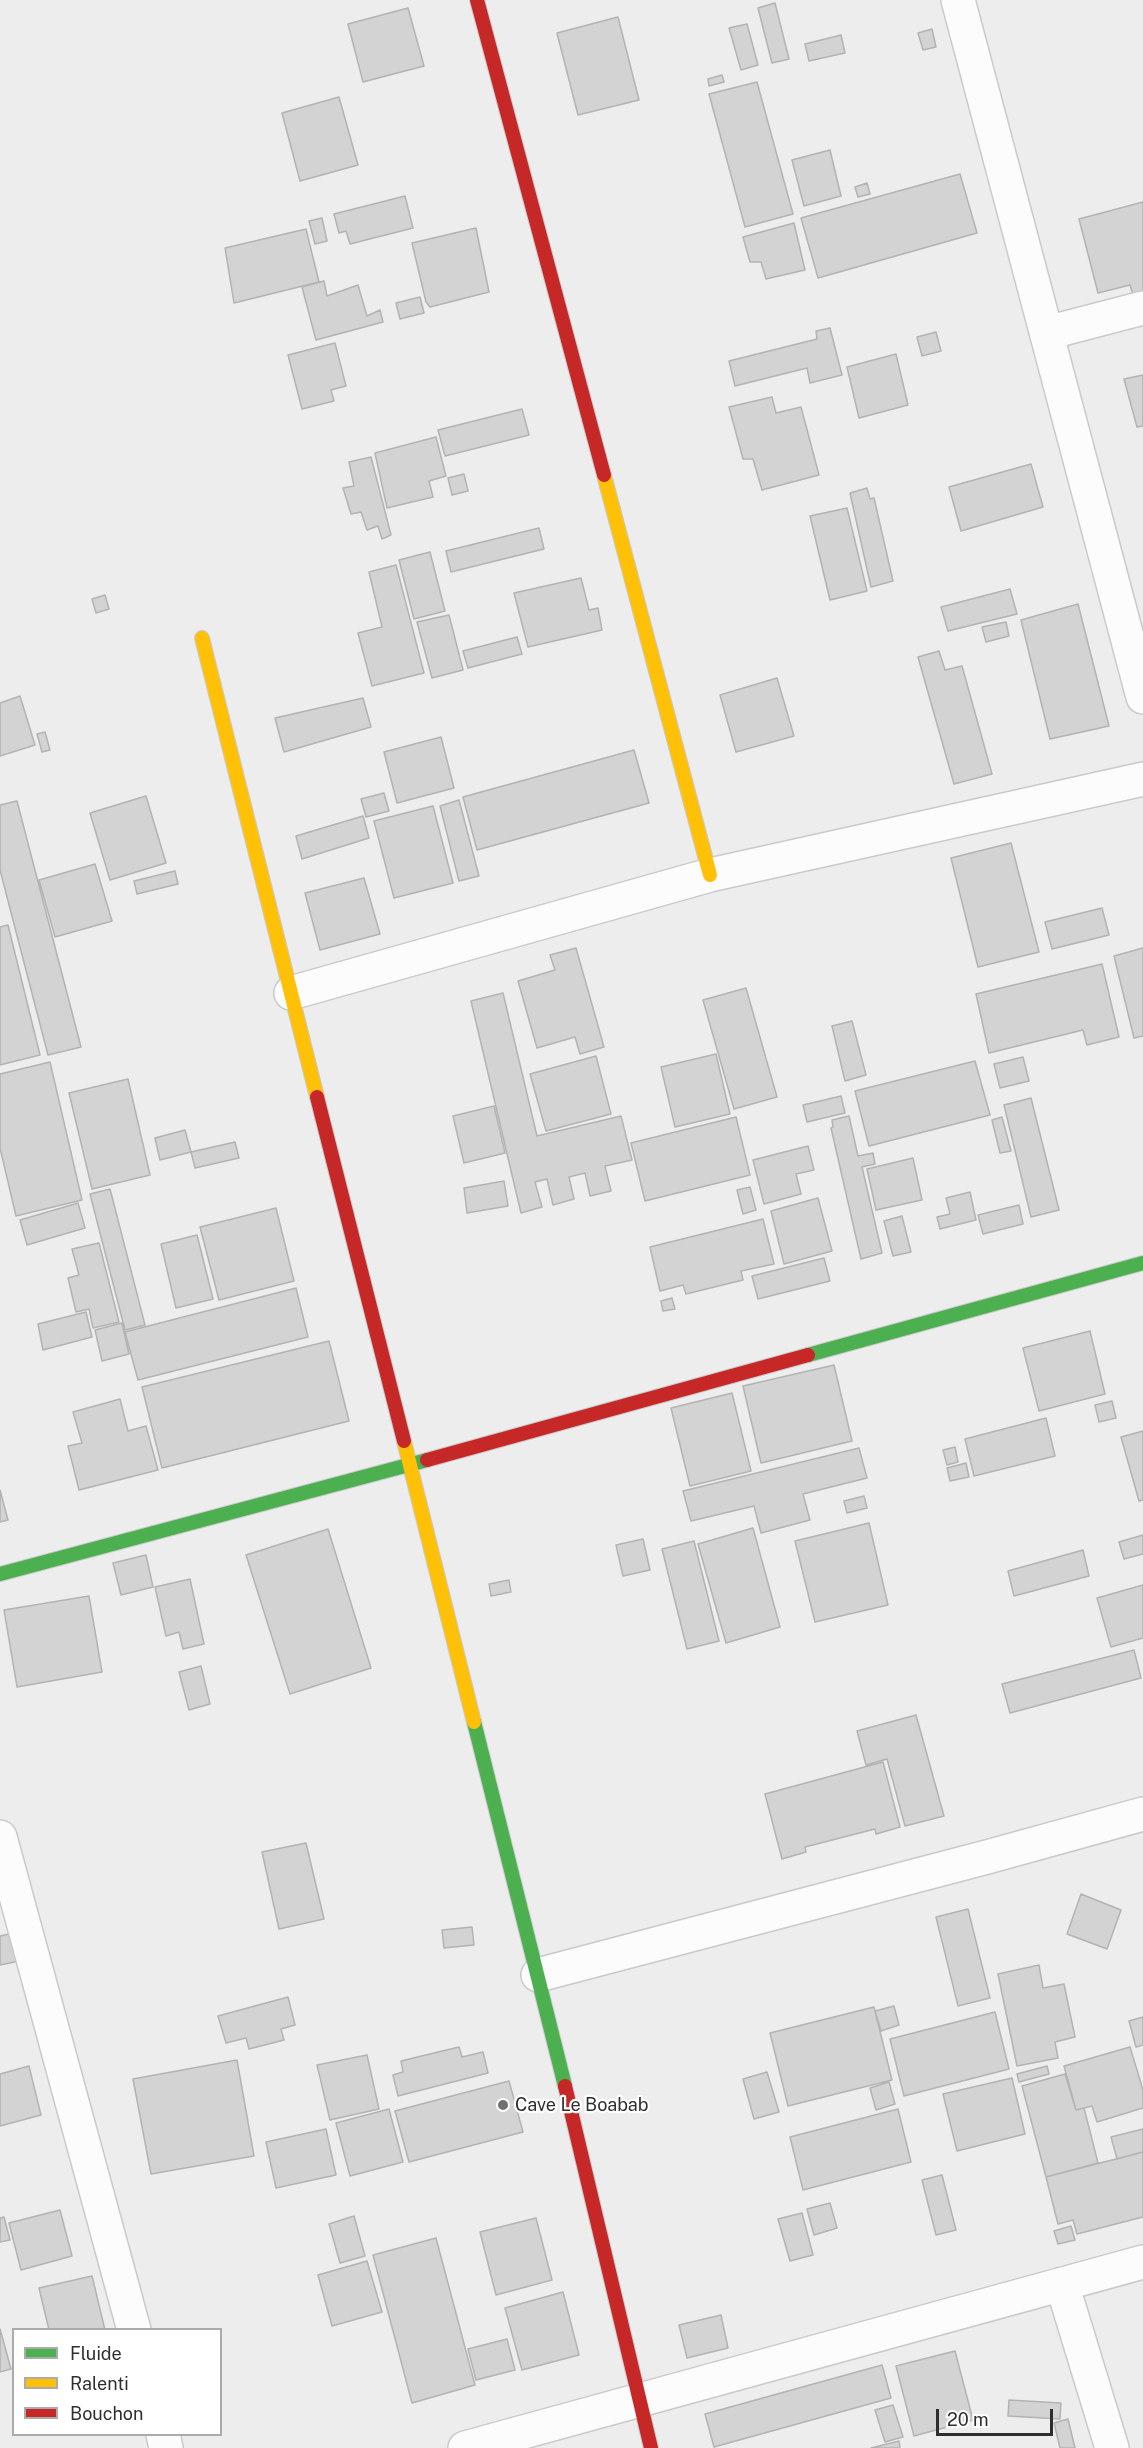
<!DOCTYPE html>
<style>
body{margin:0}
#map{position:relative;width:1143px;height:2448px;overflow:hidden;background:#ededed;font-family:"Public Sans",sans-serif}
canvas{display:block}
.legend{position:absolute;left:12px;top:2328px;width:210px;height:108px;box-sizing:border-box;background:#fff;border:2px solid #ababac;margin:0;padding:8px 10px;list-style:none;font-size:18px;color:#2e2e2f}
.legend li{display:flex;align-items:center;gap:12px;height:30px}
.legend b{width:30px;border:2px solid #ababac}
.scale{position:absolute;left:936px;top:2409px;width:117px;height:27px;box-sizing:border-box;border:3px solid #2e2e2f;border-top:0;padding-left:8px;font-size:18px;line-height:21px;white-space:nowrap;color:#2e2e2f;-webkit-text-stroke:4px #fff;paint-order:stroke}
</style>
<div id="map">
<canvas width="1143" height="2448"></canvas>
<ul class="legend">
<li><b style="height:8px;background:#4caf50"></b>Fluide</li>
<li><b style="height:8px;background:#ffc107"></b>Ralenti</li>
<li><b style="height:8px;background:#c62828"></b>Bouchon</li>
</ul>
<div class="scale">20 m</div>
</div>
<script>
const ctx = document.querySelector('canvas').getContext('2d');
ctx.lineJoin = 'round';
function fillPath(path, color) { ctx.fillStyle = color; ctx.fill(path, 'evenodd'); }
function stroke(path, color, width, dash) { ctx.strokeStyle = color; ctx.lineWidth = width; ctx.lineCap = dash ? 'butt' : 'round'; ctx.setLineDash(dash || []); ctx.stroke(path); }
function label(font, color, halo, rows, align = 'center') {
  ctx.font = font + ' "Public Sans",sans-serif'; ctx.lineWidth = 4.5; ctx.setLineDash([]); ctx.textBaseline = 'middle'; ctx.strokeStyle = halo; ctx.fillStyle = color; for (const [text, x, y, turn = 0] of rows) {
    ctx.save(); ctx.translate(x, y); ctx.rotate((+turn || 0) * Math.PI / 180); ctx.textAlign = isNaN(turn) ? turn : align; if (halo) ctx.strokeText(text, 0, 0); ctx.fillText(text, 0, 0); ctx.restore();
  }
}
const building = new Path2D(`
 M775 3 789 59 772 63 758 8Z
 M408 8 424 66 363 82 348 24Z
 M618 17 639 100 578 115 557 33Z
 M747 24 758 65 741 70 729 28Z
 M932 29 936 47 923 50 918 33Z
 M841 35 845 53 809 61 805 44Z
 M722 75 724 82 709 86 708 79Z
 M757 82 793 214 745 227 709 94Z
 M339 97 358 165 300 181 282 113Z
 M830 150 841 196 804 206 792 160Z
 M960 174 977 233 818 278 801 218Z
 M867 183 870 194 858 197 855 187Z
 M405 196 413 228 350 244 346 231 339 233 334 214Z
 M1143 202V296L1134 298 1130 285 1098 293 1079 219Z
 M322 218 327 241 315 244 309 221Z
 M794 223 805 270 766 279 761 262H750L743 237Z
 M476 228 489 292 430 307 426 302 412 243Z
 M306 229 319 282 234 303 225 248Z
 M324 281 327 296 358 285 367 316 380 310 383 322 316 340 302 287Z
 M420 297 424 313 400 319 396 303Z
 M830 328 842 375 810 383 807 368 735 386 729 361 817 339 816 331Z
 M936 332 941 351 922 356 917 337Z
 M335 343 346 386 331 390 334 401 302 409 288 355Z
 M896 354 908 405 859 418 847 367Z
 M1143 375V426L1137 427 1124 379Z
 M772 397 776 413 801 407 819 475 762 490 753 459H743L729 407Z
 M522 409 529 435 445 456 438 430Z
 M436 437 446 476 429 481 433 497 387 508 375 453Z
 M371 457 391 535 382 539 378 526 367 530 361 512 351 514 343 488 354 486 349 462Z
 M1031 464 1043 507 961 531 949 487Z
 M464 474 468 491 452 495 448 478Z
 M867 488 870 499 874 498 893 581 871 587 850 493Z
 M847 508 867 591 830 600 810 516Z
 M539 528 544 549 451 572 446 551Z
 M430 552 445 611 414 619 399 560Z
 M396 565 424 673 372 686 358 633 382 627 369 572Z
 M581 578 589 610 598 608 602 630 528 647 514 593Z
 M1010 589 1017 614 948 631 941 607Z
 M105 595 109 609 96 613 92 599Z
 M1078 604 1109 726 1050 739 1021 620Z
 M449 615 463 670 432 678 417 622Z
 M1006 622 1009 636 986 642 982 627Z
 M517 637 522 654 468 668 463 651Z
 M939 651 945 670 962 666 992 774 954 784 918 657Z
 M777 678 794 736 736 752 720 695Z
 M20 696 35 745 0 756V703Z
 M363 698 371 727 284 752 275 718Z
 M45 732 50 750 42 752 37 734Z
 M441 737 454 788 397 803 384 752Z
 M634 750 649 803 477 850 463 797Z
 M384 793 389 811 366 817 361 799Z
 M146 796 166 863 110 880 90 813Z
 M459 800 479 876 459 881 440 806Z
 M17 801 81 1047 48 1055 0 870V805Z
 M433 806 453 883 394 898 374 821Z
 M363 816 369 838 302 859 296 836Z
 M1011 843 1039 952 978 967 951 858Z
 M95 864 112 921 55 937 39 880Z
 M175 871 178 884 137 894 134 881Z
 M364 878 380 934 320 950 305 893Z
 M1102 908 1109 935 1052 949 1045 922Z
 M8 925 40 1055 0 1065V927Z
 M576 948 604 1047 580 1054 575 1037 537 1048 518 981 555 970 550 955Z
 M1143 948V1036L1134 1038 1114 956Z
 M1102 964 1119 1037 1087 1045 1083 1030 989 1053 976 994Z
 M746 988 777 1097 734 1109 703 1000Z
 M503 993 537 1136 621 1116 632 1160 605 1166 611 1191 590 1196 585 1173 569 1177 574 1199 553 1205 547 1179 535 1182 542 1207 521 1213 471 1001Z
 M852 1021 866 1075 845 1081 832 1026Z
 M716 1054 730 1114 675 1127 661 1067Z
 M596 1056 611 1114 546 1131 530 1074Z
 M1023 1057 1029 1081 1000 1088 994 1064Z
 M975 1061 990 1115 869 1146 855 1091Z
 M50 1062 82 1200 16 1216 0 1148V1074Z
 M128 1079 150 1175 92 1189 69 1093Z
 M841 1096 845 1113 807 1122 803 1105Z
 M1031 1098 1059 1210 1031 1217 1004 1105Z
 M494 1106 505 1153 464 1163 453 1116Z
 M849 1116 858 1156 873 1153 875 1164 862 1167 882 1253 861 1259 831 1128 833 1127 832 1120Z
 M736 1117 750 1175 645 1201 631 1143Z
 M1002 1117 1011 1151 1000 1153 992 1120Z
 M185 1130 191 1152 160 1160 155 1138Z
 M235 1142 239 1158 195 1168 191 1152Z
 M808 1146 814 1170 796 1174 801 1194 764 1204 753 1160Z
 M913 1158 922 1200 876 1210 867 1169Z
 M504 1181 508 1206 467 1213 464 1188Z
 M750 1187 756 1210 743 1214 737 1190Z
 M110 1189 145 1325 125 1330 90 1194Z
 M970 1192 976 1220 940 1229 937 1217 950 1214 946 1198Z
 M818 1198 832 1251 784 1264 771 1211Z
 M78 1203 85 1228 27 1245 20 1220Z
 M1019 1205 1023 1224 983 1234 978 1215Z
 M276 1208 294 1281 219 1300 200 1227Z
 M902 1216 911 1252 893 1256 884 1221Z
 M763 1219 774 1264 741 1271 743 1280 686 1294 683 1285 660 1291 650 1247Z
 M197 1235 213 1299 176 1308 161 1244Z
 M99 1243 119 1322 93 1328 89 1309 76 1312 68 1278 79 1275 72 1249Z
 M824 1258 830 1281 758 1299 752 1276Z
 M296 1288 308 1337 138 1380 125 1332Z
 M672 1298 675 1309 663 1311 661 1301Z
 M86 1312 92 1337 43 1350 38 1324Z
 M122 1323 129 1354 102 1361 95 1330Z
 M1090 1331 1105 1394 1039 1411 1023 1348Z
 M329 1341 349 1421 162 1468 142 1387Z
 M834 1365 852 1441 761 1463 743 1386Z
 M732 1393 751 1471 690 1486 671 1408Z
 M120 1399 128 1431 146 1426 158 1470 79 1490 68 1446 82 1443 73 1412Z
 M1112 1401 1116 1418 1099 1422 1095 1405Z
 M1046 1418 1055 1456 974 1476 965 1439Z
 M1143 1431V1500L1139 1501 1121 1437Z
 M955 1447 958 1462 947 1465 943 1450Z
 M859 1448 867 1478 803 1494 810 1520 761 1533 754 1506 691 1521 683 1491Z
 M966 1463 969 1477 950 1481 947 1468Z
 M0 1490 8 1520 0 1522Z
 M864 1496 867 1508 847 1513 844 1501Z
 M869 1523 888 1605 815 1622 795 1541Z
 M753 1528 780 1627 726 1643 698 1544Z
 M328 1529 371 1668 290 1694 246 1555Z
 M1143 1535V1554L1124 1559 1119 1542Z
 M643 1539 650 1570 623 1576 616 1545Z
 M694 1541 719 1641 687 1649 662 1549Z
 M1083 1550 1089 1576 1014 1596 1008 1571Z
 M146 1555 153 1587 121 1595 113 1563Z
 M190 1579 204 1644 183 1649 179 1632 166 1636 155 1587Z
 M509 1580 511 1592 491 1596 489 1584Z
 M1143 1585V1638L1111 1647 1097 1598Z
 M89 1596 102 1672 17 1687 4 1610Z
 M1134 1650 1141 1678 1010 1713 1002 1684Z
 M201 1666 210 1704 189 1710 179 1672Z
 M916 1715 944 1816 905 1826 887 1759 866 1765 857 1731Z
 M883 1762 900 1827 876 1834 875 1829 805 1847 806 1852 782 1859 765 1794Z
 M306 1843 324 1919 279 1929 262 1852Z
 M1081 1894 1121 1910 1107 1949 1067 1934Z
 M968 1909 990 1998 958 2006 936 1917Z
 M472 1927 474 1945 444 1948 442 1930Z
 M18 1932 24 1960 0 1965V1936Z
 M1039 1965 1043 1988 1064 1984 1075 2037 1055 2042 1058 2058 1017 2066 998 1974Z
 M288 1997 295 2025 281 2029 284 2040 249 2049 246 2038 226 2043 218 2016Z
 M894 2006 899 2025 881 2031 875 2011Z
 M874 2007 892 2080 788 2106 770 2033Z
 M995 2012 1009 2069 904 2096 890 2039Z
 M1143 2017V2045L1136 2047 1129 2021Z
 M459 2047 462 2057 483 2052 488 2073 398 2096 393 2075 403 2072 401 2061Z
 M1130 2047 1143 2090V2108L1097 2122 1092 2106 1076 2110 1064 2066Z
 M367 2055 379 2109 330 2120 317 2065Z
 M237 2060 254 2156 151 2174 133 2079Z
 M29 2066 41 2115 0 2126V2074Z
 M1047 2066 1049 2074 1019 2082 1017 2074Z
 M767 2072 779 2112 754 2119 743 2079Z
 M1065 2074 1076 2110 1084 2108 1098 2163 1046 2177 1022 2086Z
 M1012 2078 1025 2134 957 2151 943 2094Z
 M509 2081 523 2132 409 2162 395 2111Z
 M889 2082 895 2104 876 2110 870 2088Z
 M389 2109 403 2162 350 2176 336 2123Z
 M898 2109 911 2162 803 2190 790 2137Z
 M326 2129 336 2175 276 2188 266 2142Z
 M1143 2129V2152L1117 2159 1111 2137Z
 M1143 2152V2217L1077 2234 1073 2220 1058 2224 1046 2177Z
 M942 2175 956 2230 936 2235 922 2180Z
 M830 2203 837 2228 814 2235 807 2209Z
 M60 2210 72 2256 21 2270 9 2223Z
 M802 2213 813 2255 790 2261 778 2219Z
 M354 2216 365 2256 340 2263 329 2224Z
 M4 2217 10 2240 0 2242V2218Z
 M536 2218 552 2280 496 2295 480 2232Z
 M1071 2226 1075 2240 1058 2244 1054 2231Z
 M436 2238 475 2385 412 2403 373 2255Z
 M367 2261 382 2312 332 2326 318 2275Z
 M92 2276 105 2330H49L39 2288Z
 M563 2292 579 2355 522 2370 505 2308Z
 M721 2315 728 2348 687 2358 679 2325Z
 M0 2329 11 2369 0 2372Z
 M507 2339 515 2370 476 2380 468 2349Z
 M955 2351 973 2420 914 2436 896 2366Z
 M882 2365 891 2398 714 2447 705 2414Z
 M1009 2400 1061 2403 1060 2419 1008 2416Z
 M893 2405 903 2437 885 2442 875 2410Z
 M1068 2419 1075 2448H1060L1054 2423Z
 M899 2441 900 2448H871Z`);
fillPath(building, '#d3d3d3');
stroke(building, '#b3b3b3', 1.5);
const street = new Path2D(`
 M958 0 1143 697
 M1047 333 1143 308
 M291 993 710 875 1143 779
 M0 1837 134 2330
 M538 1975 987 1857 1143 1814
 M1062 2284 1112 2448
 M163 2434 166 2448
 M465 2448 1143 2262`);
const fast = new Path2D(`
 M808 1355 1143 1263
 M0 1574 427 1460
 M474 1722 565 2086`);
const slow = new Path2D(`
 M604 475 710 875
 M202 638 317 1097
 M404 1441 474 1722`);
const jam = new Path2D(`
 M477 0 604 475
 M317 1097 404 1441
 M427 1460 808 1355
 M565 2086 651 2448`);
stroke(street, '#cacacb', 36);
stroke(fast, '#cacacb', 16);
stroke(slow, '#cacacb', 16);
stroke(jam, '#cacacb', 16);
stroke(street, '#fcfcfc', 33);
stroke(fast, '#4caf50', 14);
stroke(slow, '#ffc107', 14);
stroke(jam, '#c62828', 14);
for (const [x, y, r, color] of [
 [503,2105,6,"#717172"]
]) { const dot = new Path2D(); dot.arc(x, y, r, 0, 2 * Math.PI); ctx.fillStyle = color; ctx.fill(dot); stroke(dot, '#fff', 2); }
label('18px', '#2e2e2f', '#fff', [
 ["Cave Le Boabab",515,2105]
], 'left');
</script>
